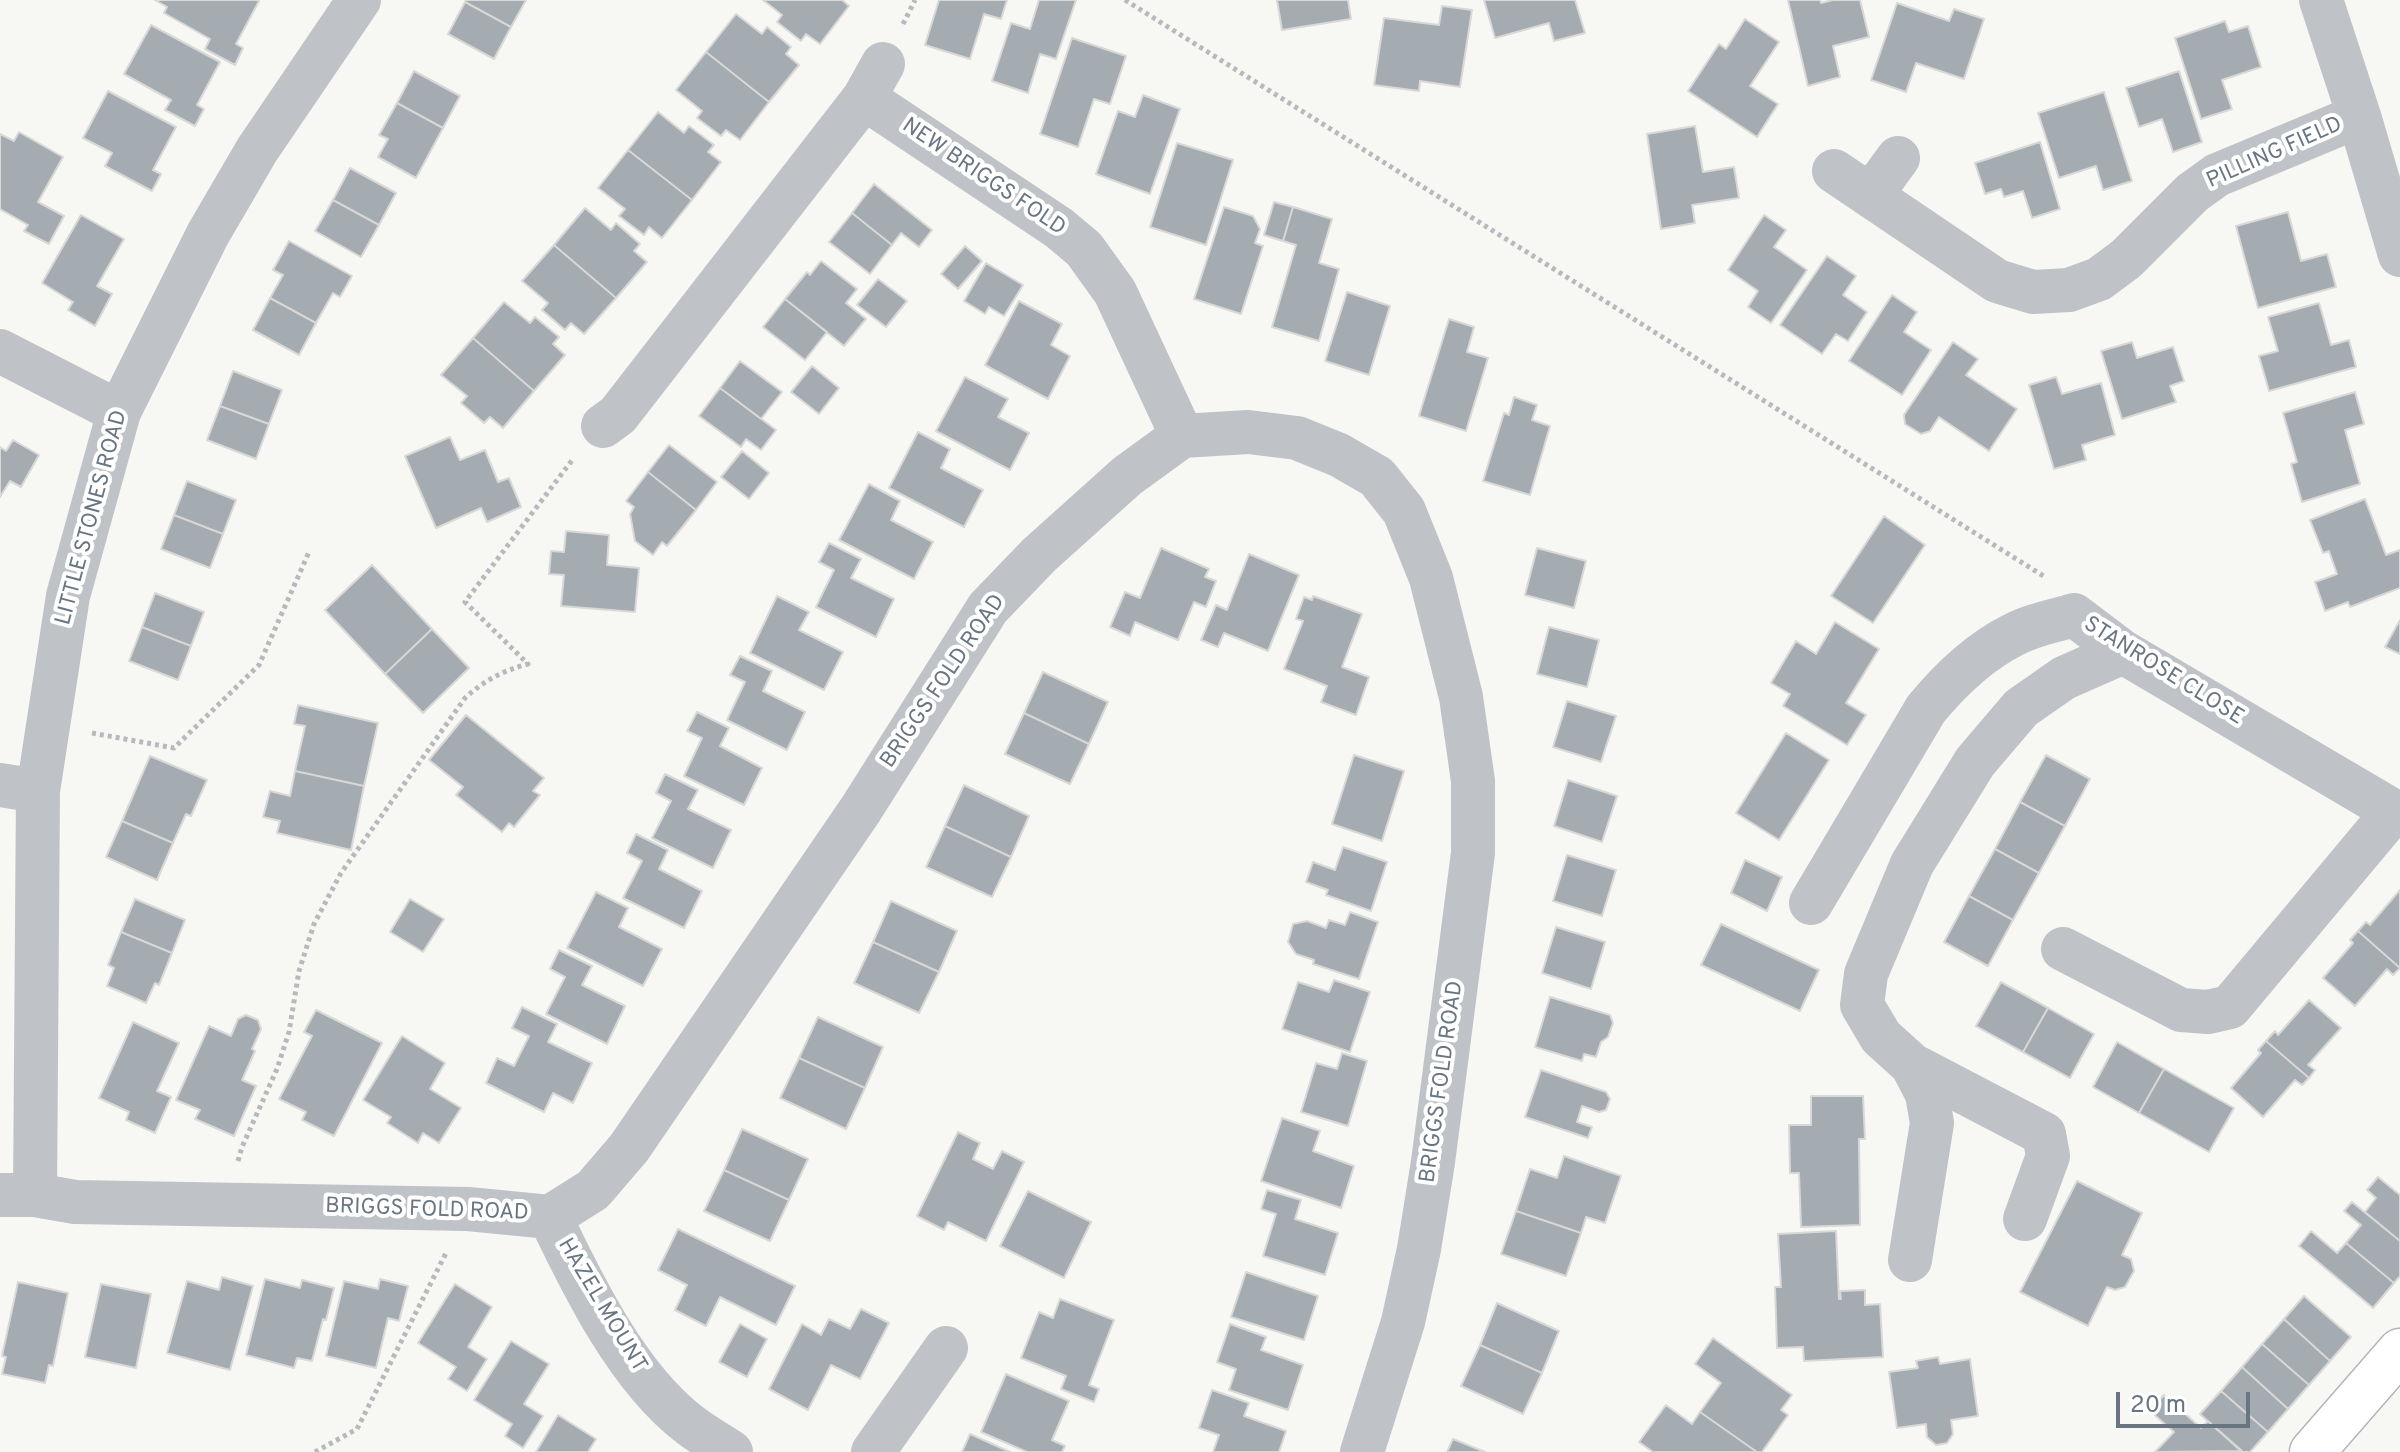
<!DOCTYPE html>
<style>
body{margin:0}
#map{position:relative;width:2400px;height:1452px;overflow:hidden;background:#f7f7f4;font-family:Overpass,sans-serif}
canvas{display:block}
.scale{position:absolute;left:2116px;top:1392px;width:134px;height:36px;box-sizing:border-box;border:4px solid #697682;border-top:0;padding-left:10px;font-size:24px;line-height:28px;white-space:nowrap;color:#697682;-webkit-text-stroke:6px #fff;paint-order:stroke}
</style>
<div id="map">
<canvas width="2400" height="1452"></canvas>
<div class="scale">20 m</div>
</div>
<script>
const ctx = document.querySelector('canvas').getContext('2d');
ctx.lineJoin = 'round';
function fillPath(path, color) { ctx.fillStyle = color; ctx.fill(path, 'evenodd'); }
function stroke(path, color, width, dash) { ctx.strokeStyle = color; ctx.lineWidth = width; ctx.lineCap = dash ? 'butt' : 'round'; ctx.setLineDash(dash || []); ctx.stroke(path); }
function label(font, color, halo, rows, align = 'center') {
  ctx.font = font + ' Overpass,sans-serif'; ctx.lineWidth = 8; ctx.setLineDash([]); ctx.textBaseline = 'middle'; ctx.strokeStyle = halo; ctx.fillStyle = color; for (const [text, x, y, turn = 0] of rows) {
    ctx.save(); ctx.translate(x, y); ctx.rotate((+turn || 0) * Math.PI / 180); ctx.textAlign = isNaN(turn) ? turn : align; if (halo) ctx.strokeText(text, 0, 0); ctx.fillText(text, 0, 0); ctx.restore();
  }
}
const building = new Path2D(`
 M155 0H257L259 1 236 44 243 48 235 65 205 49 210 39 164 13 167 7Z
 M466 0H526L511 27 465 2Z
 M763 0H842L849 6 820 44 806 34 801 41 777 22 782 15Z
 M939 0H1007L1001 19 984 14 970 59 925 45Z
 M1039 0H1076L1056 59 1040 54 1028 93 992 81 1011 23 1030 29Z
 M1277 0H1348L1351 19 1282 30Z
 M1484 0H1575L1585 33 1554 41 1549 23 1495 38Z
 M1788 0H1820L1821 3 1833 0H1860L1869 37 1833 46 1840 77 1808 86Z
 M465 2 511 27 494 59 448 34Z
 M1897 3 1949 21 1954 9 1984 19 1964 79 1916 63 1906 92 1871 80Z
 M1442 6 1472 10 1460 87 1420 81 1419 91 1374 85 1384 18 1439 25Z
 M736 14 762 34 767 27 791 47 786 54 799 65 769 102 706 52Z
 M1745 19 1779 42 1750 86 1778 104 1757 137 1688 91 1719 44 1726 49Z
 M2225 21 2229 32 2248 26 2261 67 2222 80 2232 109 2201 119 2175 38Z
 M151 25 220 62 197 105 204 109 195 126 165 110 171 100 124 74Z
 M1072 38 1126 56 1110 104 1094 99 1078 147 1040 134Z
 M706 52 769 102 740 140 726 130 721 136 697 118 702 111 676 90Z
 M414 71 460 96 443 128 397 103Z
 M2179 71 2202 142 2173 152 2162 119 2139 127 2126 88Z
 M108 91 176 127 153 170 161 174 152 191 105 166 112 153 83 138Z
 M2104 92 2132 181 2103 190 2096 166 2059 178 2038 113Z
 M1143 95 1180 109 1150 194 1096 174 1118 111 1135 117Z
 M397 103 443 128 416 178 378 157 388 139 379 135Z
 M658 112 684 133 689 126 714 145 708 152 721 162 692 200 628 150Z
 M1695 126 1703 172 1734 167 1739 198 1692 205 1695 223 1661 229 1647 134Z
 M19 132 63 157 38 202 64 216 49 244 24 231 28 225 0 209V134L14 141Z
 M2040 142 2060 209 2032 218 2023 191 2004 197 2001 189 1985 194 1975 163Z
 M1177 143 1233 160 1206 245 1150 227Z
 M628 150 692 200 662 238 649 227 644 235 619 216 625 209 598 188Z
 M350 168 396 193 379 225 333 200Z
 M874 184 932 230 919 247 901 233 892 245 852 213Z
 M333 200 379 225 361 257 315 231Z
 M1274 202 1293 207 1283 241 1264 235Z
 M1224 207 1253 216 1260 229 1255 243 1263 246 1241 314 1194 299Z
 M1293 207 1332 219 1319 263 1339 269 1319 341 1272 327 1296 245 1283 241Z
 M585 208 611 230 616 223 640 244 634 251 647 262 616 298 554 245Z
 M2288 212 2301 261 2327 254 2336 287 2258 308 2236 226Z
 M852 213 892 245 870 274 829 242Z
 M81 215 124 239 97 286 112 294 95 326 68 310 73 302 42 283Z
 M1764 215 1786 230 1774 247 1807 270 1771 323 1748 307 1758 291 1728 270Z
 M289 241 352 276 340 297 333 293 316 323 270 298 283 275 273 270Z
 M554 245 616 298 584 334 571 323 565 330 542 310 548 303 522 281Z
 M965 246 982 261 958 289 941 274Z
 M1827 256 1856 276 1843 295 1867 312 1848 341 1836 334 1822 354 1780 325Z
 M821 261 857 289 846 303 866 319 844 346 785 299 807 272 810 275Z
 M986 263 1023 285 1004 316 989 307 985 314 964 301Z
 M878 279 907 301 886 327 857 305Z
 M1347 292 1390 306 1369 375 1325 361Z
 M1892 295 1917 312 1904 332 1931 350 1902 395 1849 361Z
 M270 298 316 323 299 355 253 330Z
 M785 299 827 332 805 360 763 327Z
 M1019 301 1062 324 1051 345 1070 356 1048 399 985 365Z
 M504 302 530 323 535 317 559 337 553 344 565 355 534 391 473 338Z
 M2319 303 2331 345 2349 340 2356 367 2269 391 2259 356 2278 351 2268 317Z
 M1449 319 1474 327 1467 352 1488 358 1466 431 1419 416Z
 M473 338 534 391 503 428 490 417 484 423 461 403 467 396 441 375Z
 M1953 342 1978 359 1966 375 2017 409 1989 451 1939 417 1930 431 1921 434 1905 424 1904 415Z
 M2132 342 2137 358 2173 347 2184 381 2170 386 2176 402 2122 419 2101 351Z
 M740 361 782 392 761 419 720 388Z
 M812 366 839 388 819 414 791 392Z
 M233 371 282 390 269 424 220 406Z
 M965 377 1008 399 998 417 1029 433 1010 470 936 431Z
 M2056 377 2062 394 2101 383 2115 435 2082 445 2086 460 2054 469 2029 385Z
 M720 388 776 430 761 450 746 439 741 447 699 416Z
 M2355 392 2364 424 2345 430 2360 484 2302 502 2291 464 2297 462 2283 413Z
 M1514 397 1537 405 1532 420 1550 426 1530 495 1483 481 1504 413 1509 415Z
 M220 406 269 424 256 459 207 440Z
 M918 432 950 449 941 468 983 490 964 527 889 488Z
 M450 437 460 460 485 450 498 482 509 478 521 507 487 522 481 508 436 528 405 456Z
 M13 440 39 455 21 487 10 481 0 497V447L6 451Z
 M669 445 717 482 696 510 648 472Z
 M742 451 769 473 749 499 721 477Z
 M648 472 696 510 667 546 662 542 653 555 635 541 630 514 634 507 626 501Z
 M187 481 236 500 223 534 174 515Z
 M869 484 900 501 891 520 933 542 914 579 839 540Z
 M2365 499 2386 555 2400 550V588L2350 607 2348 602 2325 611 2315 582 2337 574 2329 551 2323 553 2310 520Z
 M174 515 223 534 210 568 161 549Z
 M1884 516 1925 545 1873 623 1831 596Z
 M566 531 609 535 607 565 639 568 635 612 561 606 564 575 549 574 551 551 564 552Z
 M829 543 861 559 851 578 894 599 876 637 816 607 834 570 819 562Z
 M1161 548 1209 569 1205 577 1216 581 1206 607 1194 602 1178 640 1135 622 1130 636 1110 627 1125 592 1140 598Z
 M1537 548 1586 561 1574 608 1525 595Z
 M1249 554 1299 575 1268 651 1224 633 1218 647 1201 640 1216 605 1227 610Z
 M372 565 432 629 385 674 325 610Z
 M155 593 204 612 191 646 142 627Z
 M777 596 809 612 799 630 843 652 824 690 750 653Z
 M1313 596 1362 614 1342 667 1369 677 1356 715 1321 702 1327 686 1284 669 1303 621 1296 619 1304 597 1312 600Z
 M2400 620V654L2385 647Z
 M1835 622 1879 649 1846 703 1866 715 1847 745 1783 706 1790 694 1771 683 1796 641 1816 654Z
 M142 627 191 646 178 680 129 661Z
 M1549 627 1599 640 1587 687 1537 674Z
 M432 629 469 668 423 713 385 674Z
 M740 656 772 671 763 691 805 712 787 750 727 720 745 682 730 675Z
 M1043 672 1108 702 1089 744 1024 713Z
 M1567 701 1616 716 1601 762 1553 747Z
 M298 705 378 723 364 786 295 771 305 726 294 724Z
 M697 712 729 728 720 746 762 768 744 805 684 776 702 738 687 731Z
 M1024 713 1089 744 1070 784 1005 754Z
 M466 715 544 778 533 791 540 795 514 827 509 823 502 832 456 795 463 787 429 760Z
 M1786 733 1829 760 1779 840 1736 813Z
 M1354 755 1404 771 1382 841 1332 824Z
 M2046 755 2090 779 2065 826 2020 802Z
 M150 756 207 780 191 816 186 814 173 843 122 821Z
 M295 771 364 786 351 850 277 833 280 821 263 817 270 791 290 796Z
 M665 774 698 790 688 809 731 830 713 868 652 838 671 801 656 793Z
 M1568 780 1617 796 1602 842 1554 826Z
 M964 785 1029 816 1011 857 945 826Z
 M2020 802 2065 826 2039 873 1995 849Z
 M122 821 173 843 157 880 106 857Z
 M945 826 1011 857 992 897 926 867Z
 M636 834 668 850 659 869 702 891 684 928 623 898 642 861 627 853Z
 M1343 847 1387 862 1371 911 1326 895 1328 890 1306 882 1313 862 1335 870Z
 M1995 849 2039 873 2013 920 1969 896Z
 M1567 855 1616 870 1602 916 1553 901Z
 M1745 860 1782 877 1767 911 1731 893Z
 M2400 890V968L2358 931 2366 922 2370 925Z
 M596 892 628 908 619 927 662 949 643 986 567 948Z
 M1969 896 2013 920 1988 966 1944 942Z
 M135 899 185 920 172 953 121 932Z
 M410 899 444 919 423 952 390 932Z
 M891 901 957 931 939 972 873 942Z
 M1350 912 1378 922 1359 979 1313 964 1314 960 1296 954 1288 942 1293 924 1307 921 1326 928 1329 920 1345 925Z
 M1721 924 1819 970 1800 1011 1701 965Z
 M1556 927 1605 942 1591 989 1542 973Z
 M2358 931 2400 968 2393 975 2387 969 2355 1006 2323 978 2353 943 2350 940Z
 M121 932 172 953 159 985 155 983 146 1003 107 986 114 968 108 965Z
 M873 942 939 972 919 1013 854 983Z
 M559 950 592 966 582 985 625 1006 607 1044 546 1014 565 977 550 969Z
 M1334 980 1370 992 1350 1052 1282 1029 1298 982 1329 992Z
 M2001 982 2048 1008 2023 1052 1976 1026Z
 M1550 997 1610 1015 1613 1023 1608 1037 1601 1042 1596 1057 1584 1054 1582 1061 1535 1047Z
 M2309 1000 2341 1028 2308 1065 2315 1070 2309 1078 2266 1041 2275 1031 2278 1035Z
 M522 1007 557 1024 548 1042 592 1063 573 1103 553 1093 544 1112 486 1083 497 1058 514 1066 529 1036 512 1028Z
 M2048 1008 2094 1034 2070 1078 2023 1052Z
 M316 1010 382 1043 334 1136 302 1120 306 1112 279 1099 312 1036 304 1032Z
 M246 1015 258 1020 261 1029 252 1049 255 1051 242 1080 256 1086 234 1136 195 1119 200 1110 176 1100 209 1026 231 1036 238 1019Z
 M818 1017 883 1047 865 1088 799 1058Z
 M133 1022 179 1043 157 1091 171 1097 155 1133 126 1120 129 1112 99 1098Z
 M402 1036 445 1063 430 1089 461 1108 439 1143 423 1133 418 1143 387 1123 391 1117 363 1100Z
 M2266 1041 2309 1078 2302 1085 2295 1080 2263 1117 2231 1088 2261 1053 2258 1050Z
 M2117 1042 2164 1069 2139 1113 2093 1087Z
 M1342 1053 1367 1061 1348 1126 1301 1112 1316 1063 1337 1069Z
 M799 1058 865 1088 846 1129 780 1098Z
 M2164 1069 2234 1108 2209 1152 2139 1113Z
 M1541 1070 1606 1092 1610 1099 1606 1110 1599 1112 1582 1106 1577 1122 1592 1127 1588 1138 1525 1117Z
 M1811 1096H1863L1865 1139H1859L1860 1225 1801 1227 1799 1173H1790L1789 1125H1811Z
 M1282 1118 1320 1131 1313 1151 1354 1166 1341 1208 1261 1181Z
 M742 1129 808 1159 789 1200 724 1170Z
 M958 1132 980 1143 973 1159 993 1169 1002 1151 1024 1162 986 1241 948 1222 944 1230 917 1216Z
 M1564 1156 1621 1176 1605 1223 1586 1217 1581 1233 1516 1211 1530 1169 1557 1178Z
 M724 1170 789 1200 770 1241 704 1211Z
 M2378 1177 2400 1195V1241L2365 1212 2376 1198 2367 1190Z
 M2077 1181 2142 1213 2122 1255 2131 1259 2134 1271 2125 1287 2115 1290 2107 1287 2088 1326 2020 1292Z
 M1267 1190 1301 1200 1295 1219 1338 1233 1325 1275 1263 1256 1276 1214 1261 1209Z
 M1028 1191 1091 1222 1064 1278 1000 1246Z
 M2352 1202 2400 1241V1276L2394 1283 2346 1243 2361 1225 2344 1211Z
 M1516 1211 1581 1233 1566 1276 1501 1254Z
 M678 1229 795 1286 776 1325 720 1297 706 1326 675 1310 687 1285 658 1270Z
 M1836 1231 1839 1299H1841L1840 1291 1865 1290V1305L1880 1304 1883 1357 1804 1361 1803 1347 1777 1348 1775 1287H1781L1778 1234Z
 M2311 1231 2337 1253 2346 1243 2394 1283 2373 1308 2299 1246Z
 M1246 1272 1318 1296 1304 1340 1231 1317Z
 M222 1277 253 1286 230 1370 167 1353 187 1281 219 1290Z
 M265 1279 300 1288 302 1280 334 1288 326 1320 323 1319 312 1361 297 1358 294 1368 246 1355Z
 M380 1279 408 1286 399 1321 388 1318 376 1368 326 1356 344 1281 378 1289Z
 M18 1282 68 1293 53 1366 49 1365 45 1383 2 1374 6 1357 2 1356Z
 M101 1284 151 1294 136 1368 85 1357Z
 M455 1284 492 1307 468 1347 487 1359 467 1391 448 1379 456 1367 418 1343Z
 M2304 1296 2351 1337 2330 1361 2284 1319Z
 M1060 1299 1114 1320 1089 1385 1099 1389 1094 1402 1061 1389 1066 1376 1021 1358 1039 1312 1053 1318Z
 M1497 1303 1559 1331 1542 1373 1480 1345Z
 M861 1309 889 1323 860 1379 831 1365 808 1410 769 1389 802 1324 821 1335 829 1319 850 1329Z
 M2284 1319 2330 1361 2309 1385 2262 1344Z
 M740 1324 767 1339 747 1377 719 1362Z
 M1230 1324 1266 1337 1261 1350 1303 1365 1288 1410 1229 1390 1236 1369 1217 1362Z
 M1713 1338 1792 1395 1781 1410 1788 1415 1762 1452H1757L1700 1412 1721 1383 1695 1364Z
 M511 1341 549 1364 524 1404 543 1416 523 1448 505 1436 512 1424 474 1400Z
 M2262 1344 2309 1385 2288 1409 2242 1367Z
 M1480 1345 1542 1373 1523 1414 1461 1386Z
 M1938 1357 1940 1364 1970 1359 1978 1416 1951 1420 1953 1434 1947 1443 1936 1445 1927 1437 1926 1424 1897 1428 1889 1372 1918 1368 1916 1361Z
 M2242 1367 2288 1409 2268 1432 2221 1391Z
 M1006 1374 1069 1401 1052 1440 1065 1446 1062 1452H1027L981 1432Z
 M1212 1390 1249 1403 1244 1416 1286 1431 1279 1452H1213L1219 1435 1199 1428Z
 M2221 1391 2268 1432 2250 1452H2242L2200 1414Z
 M2164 1395 2201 1428 2208 1421 2242 1451 2155 1452 2174 1432 2150 1411Z
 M1666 1405 1692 1424 1700 1412 1757 1452H1653L1639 1442Z
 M558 1415 596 1439 588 1452H536Z
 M970 1434 1010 1452H962Z
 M1453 1439 1485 1452H1447Z`);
fillPath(building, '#a4abb1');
stroke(building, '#d8d8d7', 2);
const highway = new Path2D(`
 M2312 1452 2400 1351`);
stroke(highway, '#b2b6b9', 47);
stroke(new Path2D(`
 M1125 0 2045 577
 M903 24 915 0
 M92 733 174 748 259 665 309 552
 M238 1161 242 1147 277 1069 289 1032 299 971 314 924 341 873 465 698C485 680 502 671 528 664L465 602 573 459
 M315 1452 357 1429 446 1253`), '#b7babc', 5, [4, 4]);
stroke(new Path2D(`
 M2321 0 2359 116 2400 255
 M864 98 1059 228 1084 249 1115 292 1182 436
 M1834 171 1997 281 2033 292 2069 290 2099 279 2126 259 2192 193 2217 175 2359 116
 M1871 195 1898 158
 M0 351 119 412
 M603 426 618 415 864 98 883 64
 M0 785 38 791
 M1811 903 1926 709C1950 680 1979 652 2013 635 2031 625 2054 621 2074 615L2123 652 2400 815
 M2063 949 2181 1010 2208 1012 2230 1007 2393 812
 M1912 1065 2044 1134 2048 1156 2025 1219
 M0 1195H35L75 1202 468 1209 550 1217 593 1190 629 1148 861 809 988 608 1039 555 1127 476 1182 436 1248 432 1297 438 1339 455 1377 477 1404 511 1431 578 1461 697 1473 781V853L1433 1162 1419 1249 1403 1322 1362 1452
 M35 1195 38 791 68 596 119 412 208 234 257 150 359 0
 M550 1217C583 1286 628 1378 690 1425 703 1435 717 1443 731 1452
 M1910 1260 1932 1123 1927 1094 1912 1065 1881 1037 1862 1005 1866 974 1912 864 1975 762 2021 708 2064 678 2123 652
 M873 1452 946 1348`), '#bfc2c6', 44);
stroke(highway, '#fff', 44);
label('22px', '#697682', '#fff', [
 ["PILLING FIELD",2275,154,-24],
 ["NEW BRIGGS FOLD",983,178,34],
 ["LITTLE STONES ROAD",93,518,-75],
 ["STANROSE CLOSE",2163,672,32],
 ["BRIGGS FOLD ROAD",944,682,-56],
 ["BRIGGS FOLD ROAD",1443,1082,-82],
 ["BRIGGS FOLD ROAD",427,1211,2],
 ["HAZEL MOUNT",601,1306,59]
]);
</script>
